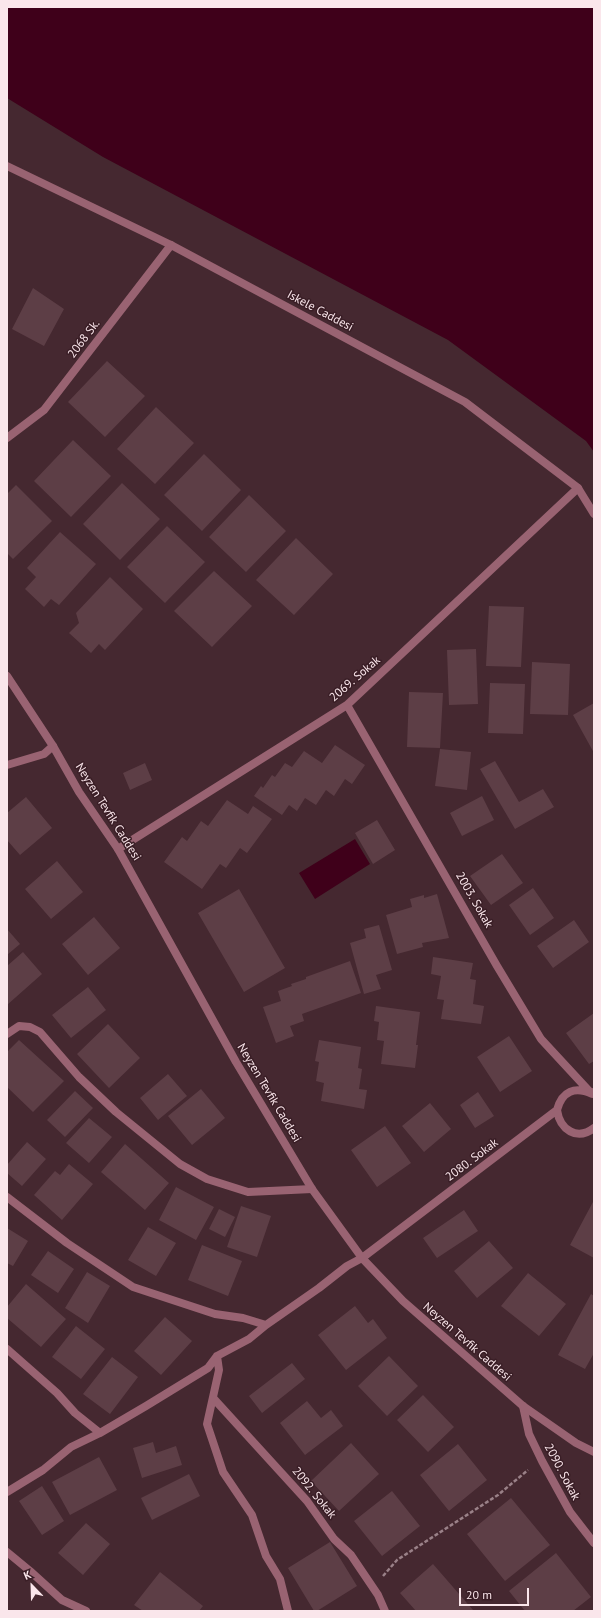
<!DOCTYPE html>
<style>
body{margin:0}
#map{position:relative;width:601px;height:1618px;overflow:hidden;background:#452830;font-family:"PT Sans",sans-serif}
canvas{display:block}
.frame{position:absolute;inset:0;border:8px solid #fae6eb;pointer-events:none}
.north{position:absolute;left:12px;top:1566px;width:40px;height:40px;-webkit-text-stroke:3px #3a1e26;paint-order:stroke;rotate:337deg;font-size:11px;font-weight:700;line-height:16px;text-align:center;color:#fae6eb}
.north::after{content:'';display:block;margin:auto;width:14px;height:18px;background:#fae6eb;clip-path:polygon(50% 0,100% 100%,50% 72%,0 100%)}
.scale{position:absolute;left:459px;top:1588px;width:70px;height:18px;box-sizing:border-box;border:2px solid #fae6eb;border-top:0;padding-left:5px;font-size:12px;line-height:14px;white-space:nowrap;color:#fae6eb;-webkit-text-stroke:3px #3a1e26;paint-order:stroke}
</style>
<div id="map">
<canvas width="601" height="1618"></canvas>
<div class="frame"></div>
<div class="north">K</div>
<div class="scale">20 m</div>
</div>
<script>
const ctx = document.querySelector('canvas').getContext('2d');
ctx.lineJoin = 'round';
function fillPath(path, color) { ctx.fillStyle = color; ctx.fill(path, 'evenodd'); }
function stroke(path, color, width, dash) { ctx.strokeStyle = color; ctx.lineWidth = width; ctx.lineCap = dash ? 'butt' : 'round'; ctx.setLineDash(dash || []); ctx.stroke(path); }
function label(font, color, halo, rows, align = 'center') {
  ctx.font = font + ' "PT Sans",sans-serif'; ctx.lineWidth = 3; ctx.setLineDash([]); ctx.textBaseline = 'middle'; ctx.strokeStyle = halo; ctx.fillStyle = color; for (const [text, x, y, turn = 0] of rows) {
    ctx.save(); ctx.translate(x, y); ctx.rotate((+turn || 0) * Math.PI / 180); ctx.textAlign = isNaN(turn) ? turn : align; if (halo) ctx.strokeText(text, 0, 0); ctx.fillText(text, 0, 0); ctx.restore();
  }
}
fillPath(new Path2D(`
 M7 7H594V452L586 441 448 340 103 157 7 98Z
 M355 839 370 864 315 899 299 873Z`), '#3f001a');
fillPath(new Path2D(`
 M33 288 64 309 44 346 12 329Z
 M107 361 145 396 105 437 68 402Z
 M156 407 194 443 155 484 117 449Z
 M73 440 111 476 71 517 34 481Z
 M204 454 241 490 202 531 164 495Z
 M122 483 160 519 120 560 83 524Z
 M16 485 52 521 13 559 7 553V494Z
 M249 495 286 531 246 572 209 537Z
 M167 526 205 562 165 603 127 567Z
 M60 532 96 564 59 605 51 599 44 607 25 589 36 577 27 568Z
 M296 538 333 574 294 615 256 580Z
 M214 571 252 606 212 647 174 611Z
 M110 577 143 609 105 650 99 644 91 653 69 633 79 623 76 613Z
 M489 606 524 607 521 667 486 666Z
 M476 649 478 704 449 705 447 650Z
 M532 662 570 664 568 715 530 714Z
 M490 683 525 684 523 734 488 733Z
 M409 692 443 693 440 748 407 747Z
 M594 703V753L573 715Z
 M335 745 365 765 352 784 345 779 334 796 326 790 316 805 305 798 297 811 289 805 282 815 254 796 261 786 263 788 272 775 275 777 285 763 292 767 304 751 322 763Z
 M440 749 471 752 467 790 435 786Z
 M495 761 519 802 543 789 554 807 515 829 480 769Z
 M145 763 152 780 130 790 123 773Z
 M482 796 494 820 462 836 450 813Z
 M26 797 52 828 20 855 7 840V813Z
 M227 800 248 814 253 806 272 819 247 853 240 848 226 868 220 864 202 889 164 862 182 837 187 841 201 821 208 826Z
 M377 820 395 850 373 864 355 833Z
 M502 854 523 883 491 905 470 876Z
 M57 861 83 892 51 919 25 889Z
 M533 888 554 918 530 935 509 905Z
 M239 889 285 968 244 992 198 913Z
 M437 894 449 938 422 943 423 947 397 954 386 915 412 907 410 899 424 895V898Z
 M94 917 120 948 88 975 62 944Z
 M574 920 589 942 553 968 537 946Z
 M379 925 392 970 376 975 381 989 364 994 350 943 366 938 364 929Z
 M7 929 20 944 7 955Z
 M23 952 42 974 7 1005V966Z
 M433 957 473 963 470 979 476 980 473 1004 484 1006 481 1024 441 1019 444 1000 437 999 441 976 431 974Z
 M350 961 361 993 302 1014 304 1021 290 1026 294 1036 276 1043 263 1007 281 1001 278 991 292 986 291 984 306 979V977Z
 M88 987 106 1010 71 1038 52 1015Z
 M376 1006 420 1012 416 1045H418L415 1068 381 1064 384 1041 377 1040 379 1022 374 1021Z
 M594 1013V1061L589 1064 566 1033Z
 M108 1024 140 1058 109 1088 77 1054Z
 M509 1036 532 1071 500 1092 477 1057Z
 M19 1040 64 1081 33 1112 7 1087V1052Z
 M319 1040 361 1047 358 1068 362 1069 359 1089 367 1090 364 1109 321 1101 324 1083 316 1081 319 1062 315 1061Z
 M168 1074 187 1096 158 1120 140 1098Z
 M201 1089 225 1118 192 1145 168 1116Z
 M75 1091 93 1108 65 1137 47 1120Z
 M478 1092 494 1116 475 1128 460 1105Z
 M430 1103 451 1129 424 1152 402 1126Z
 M89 1118 112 1137 89 1163 66 1143Z
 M385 1126 411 1163 377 1187 351 1150Z
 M27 1142 46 1159 22 1186 7 1173V1165Z
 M125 1144 169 1183 145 1210 101 1172Z
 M69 1164 93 1184 62 1220 34 1195 55 1171 60 1175Z
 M176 1187 214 1207 196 1240 159 1220Z
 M594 1200V1258L570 1245Z
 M241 1206 271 1216 257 1257 227 1247Z
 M219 1209 235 1217 225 1237 209 1229Z
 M464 1210 478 1231 437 1258 423 1238Z
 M148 1227 176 1243 156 1276 128 1260Z
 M7 1228 28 1241 13 1266 7 1263Z
 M489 1241 513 1268 477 1298 454 1271Z
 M202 1245 242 1261 228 1296 188 1280Z
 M48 1251 74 1269 58 1293 31 1275Z
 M87 1272 110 1286 88 1323 65 1308Z
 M528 1273 566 1304 539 1336 501 1306Z
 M26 1284 66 1319 41 1347 7 1318V1307Z
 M591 1294 594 1296V1353L585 1369 558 1355Z
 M355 1306 368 1323 373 1319 387 1338 346 1370 318 1335Z
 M165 1317 192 1341 161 1375 134 1351Z
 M76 1326 105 1349 81 1379 52 1357Z
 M389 1356 418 1386 387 1416 358 1386Z
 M112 1357 138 1377 110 1414 83 1394Z
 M292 1363 305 1379 262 1413 249 1396Z
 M423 1395 454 1427 428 1452 397 1420Z
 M307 1401 321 1418 331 1410 343 1426 305 1455 280 1423Z
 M153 1442 156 1453 176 1446 182 1465 142 1478 133 1448Z
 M351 1443 379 1474 339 1511 311 1481Z
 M458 1444 487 1480 449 1511 420 1475Z
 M99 1457 117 1490 70 1515 52 1482Z
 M189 1474 200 1496 152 1520 141 1498Z
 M42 1486 64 1521 42 1535 19 1501Z
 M392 1491 420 1526 382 1556 354 1521Z
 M511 1498 550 1545 505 1581 467 1534Z
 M86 1523 110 1544 83 1575 58 1553Z
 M330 1542 357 1586 317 1611H314L288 1568Z
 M556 1553 591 1597 573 1611H525L509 1591Z
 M433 1564 473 1610 472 1611H416L400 1593Z
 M160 1572 203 1606 199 1611H143L134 1605Z`), '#5d3e46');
stroke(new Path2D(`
 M383 1576 397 1560 498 1495 528 1470`), '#9a8188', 2.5, [4, 2]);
stroke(new Path2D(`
 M7 438 44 410 171 245
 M347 705 497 966 541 1039 590 1092
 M7 765 44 754 53 746
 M118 849 347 705 578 488
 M7 1034 19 1026 30 1027 40 1032 79 1077 116 1112 180 1164 207 1179 248 1192 312 1189
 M557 1110C560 1130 577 1141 594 1128
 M7 1197 67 1243 133 1287 215 1314 243 1318 266 1325
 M7 1349 57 1393 75 1413 100 1433
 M217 1356 219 1370 207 1424 223 1472 252 1515 266 1556 280 1579 288 1611
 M214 1399 307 1501 334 1539 351 1555 378 1595 385 1611
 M523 1406 529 1434 542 1461 570 1512 594 1543
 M7 1492 43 1470 71 1447 102 1432 100 1433 146 1406 208 1368 217 1356 249 1339 266 1325 319 1288 347 1266 362 1258 557 1110C562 1091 575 1086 592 1094L594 1092
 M7 1552 30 1571 62 1600 86 1611`), '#996372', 8);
stroke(new Path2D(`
 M7 166 171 245 465 402 578 488 594 514
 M7 676 53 746 79 792 118 849 236 1062 312 1189 362 1258 403 1301 523 1406 576 1443 594 1452`), '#996372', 8);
label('12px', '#fae6eb', '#3a1e26', [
 ["Iskele Caddesi",320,311,28],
 ["2068 Sk.",84,339,-53],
 ["2069. Sokak",355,679,-41],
 ["Neyzen Tevfik Caddesi",108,812,58],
 ["2003. Sokak",474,900,60],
 ["Neyzen Tevfik Caddesi",269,1093,59],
 ["2080. Sokak",472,1160,-37],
 ["Neyzen Tevfik Caddesi",467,1342,41],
 ["2090. Sokak",562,1472,62],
 ["2092. Sokak",314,1493,51]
]);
</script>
